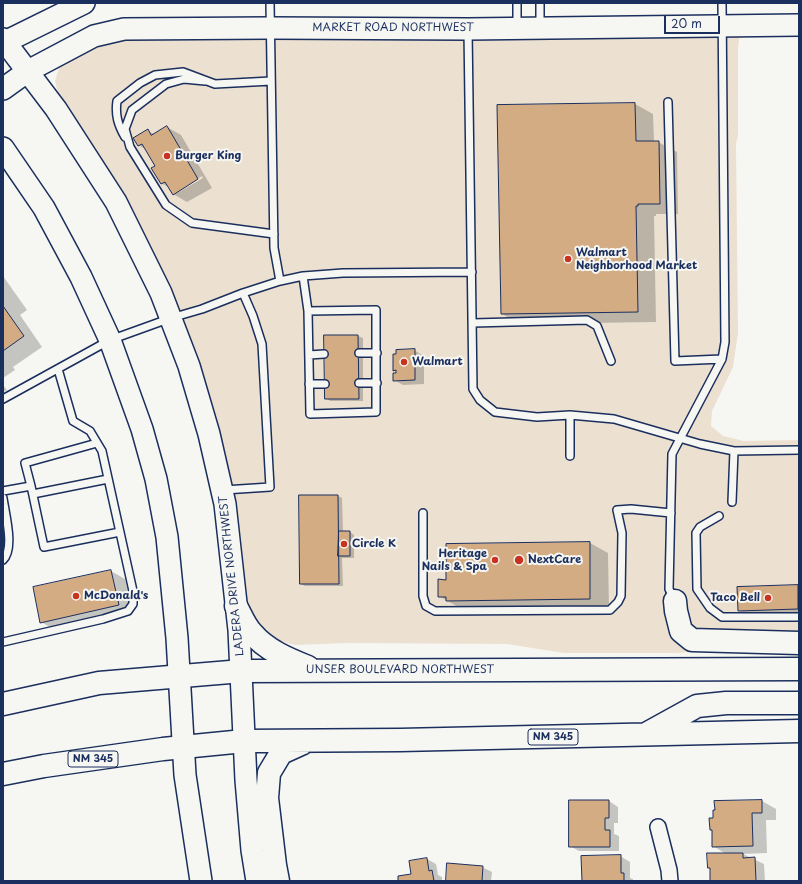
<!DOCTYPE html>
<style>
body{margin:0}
#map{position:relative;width:802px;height:884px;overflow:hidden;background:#f6f6f2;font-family:"Playpen Sans",sans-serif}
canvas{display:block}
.frame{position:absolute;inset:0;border:4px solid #1b2f5e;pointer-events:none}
.scale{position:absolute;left:664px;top:16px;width:56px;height:18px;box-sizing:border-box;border:2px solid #1b2f5e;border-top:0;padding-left:5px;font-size:12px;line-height:14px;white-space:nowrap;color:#1b2f5e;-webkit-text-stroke:3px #f6f6f2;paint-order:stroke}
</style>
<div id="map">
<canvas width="802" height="884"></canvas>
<div class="frame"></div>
<div class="scale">20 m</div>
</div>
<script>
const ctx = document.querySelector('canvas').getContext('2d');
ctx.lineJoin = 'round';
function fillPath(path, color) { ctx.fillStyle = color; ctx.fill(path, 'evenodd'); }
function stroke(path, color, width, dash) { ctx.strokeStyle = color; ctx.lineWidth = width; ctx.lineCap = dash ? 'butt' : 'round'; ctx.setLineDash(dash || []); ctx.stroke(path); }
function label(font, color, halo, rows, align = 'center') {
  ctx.font = font + ' "Playpen Sans",sans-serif'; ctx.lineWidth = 4; ctx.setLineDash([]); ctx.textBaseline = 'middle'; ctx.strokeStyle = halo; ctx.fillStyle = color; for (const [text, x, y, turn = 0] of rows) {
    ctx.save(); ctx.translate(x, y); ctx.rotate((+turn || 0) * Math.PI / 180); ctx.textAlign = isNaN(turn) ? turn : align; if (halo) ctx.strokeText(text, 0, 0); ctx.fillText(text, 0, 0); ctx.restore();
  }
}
fillPath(new Path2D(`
 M740 32 738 48V135L736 144 738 333 733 367 712 411 711 426 723 436 744 441 799 440V643L677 653H564L507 644 348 643 295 645 272 639 256 624 246 604 236 517 138 227 92 143 58 93 55 81 60 65 76 54 109 41 135 38Z`), '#ece0d1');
fillPath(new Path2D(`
 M635 104 653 114 654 142H658L677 152 678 214H656V216H654L656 322 520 324 502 314Z
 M167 127 181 135 212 188 187 202 173 194 170 188 161 183 156 166 147 150 138 145 148 131 154 134ZM202 176 203 178 179 192V190Z
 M3 276 27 310 20 315 42 347 13 367 15 370 3 378Z
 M325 336H358L363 338V401H330L326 398Z
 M414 350 424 356V384L403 385 394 380 397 374V372L394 370Z
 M3 385 7 390 3 392Z
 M338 496 342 498 343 532H350L354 535V558H342L343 586H305L301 584Z
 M590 543 608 553 609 609 465 611 439 596 447 581V545Z
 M111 571 125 579 133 613 55 630 41 622Z
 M797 586 799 587V614L748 616 739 610Z
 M609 801 618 807V823H614V834L619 836V851H579L570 846Z
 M762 801 776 809V820H766L767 853 743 854 764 864 765 881H711V869L709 867 726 854 713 846V831L711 830 714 819 715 802Z
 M620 856 630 862V878L633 879V881H583Z
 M427 859 436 864 438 875 442 877V881H399L412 875Z
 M482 867 492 872 491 881H447Z`), '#0003');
const building = new Path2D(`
 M635 103 636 141H659L660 204H638V206H636L638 312 501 314 497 105Z
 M167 126 198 179 173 195 165 182 161 184 151 168 155 166 142 144 138 146 133 138 148 129 151 135Z
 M3 306 24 336 3 351Z
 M324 335H358L359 399H325Z
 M415 349V380L393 381V373H396V370L393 371V354H396V350Z
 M299 495H338L339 584H300Z
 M339 531H350V556H338Z
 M590 542V599L446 601V597H438V579L446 580V544Z
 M111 570 119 605 40 623 33 587Z
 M798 585V609L738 611 737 587Z
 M569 800H609V818H605V830H610V847H569Z
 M762 800V813H752L753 846 712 847V830H710L709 818H713V810H715L714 801Z
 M707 853H743V858L755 857 756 881H710V868H708Z
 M621 855V873H624V881H582L581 856Z
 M427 858 429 871 432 870 434 881H398V876L411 874 409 861Z
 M447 863 483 866 482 881H446Z`);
fillPath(building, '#d3ac84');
stroke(building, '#1b2f5e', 1);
const lane = new Path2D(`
 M270 3 274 248 280 281
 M517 3V27
 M540 3V26
 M468 30 473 389 480 400 495 412 537 417 570 415 614 419 700 444 734 451 799 450
 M205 81 184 79 166 84 132 110 125 129 130 147 166 205 192 223 274 234
 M668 102 675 361 722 359
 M125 137C118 125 115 115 117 101L140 83 155 75 183 72 215 84 271 81
 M303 276 308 311 310 414 376 412V310L308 311
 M243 293 280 281 303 276 343 273 472 272
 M473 323 587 320 597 326 611 361
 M359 353H377
 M309 355 324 354
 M359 383H377
 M309 384H325
 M3 399 110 340 171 318 202 309 243 293 253 316 262 344 270 487 224 490
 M570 456V415
 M31 486 25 463 97 443
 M3 491 31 486 44 547 120 532
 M33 494 108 479
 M3 498C5 513 15 549 3 560
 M732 502 734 451
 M423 513V596L426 606 435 611 610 610 618 602 621 596 622 533 617 510 631 509 671 513
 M719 516 700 527 696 533 697 589 710 608 722 617H799
 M674 599 669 589 672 454 722 359 725 342 722 3
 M3 642 103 619 128 611 133 604V591L102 451 90 431 73 421 58 369`);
const street = new Path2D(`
 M658 827 669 870 670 881`);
const secondary = new Path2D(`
 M3 39 56 109 116 202 161 293 189 366 209 434 225 504 239 630 246 780 252 850 257 881
 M3 43 84 3
 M3 89 28 71 94 36 124 29 270 28 468 29 799 25
 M3 148 44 208 81 277 110 340 142 429 156 479 167 537 177 638 185 775 201 881`);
const primary = new Path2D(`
 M675 601 676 611 681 631 692 640 799 643
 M236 606C241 615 245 626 252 633 266 650 288 659 308 667
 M3 704 99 683 242 671 799 669
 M648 733 697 706 726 703H799
 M3 774 44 766 163 749 244 741 400 740 799 731
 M278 881 275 865 267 798 269 773 281 753 303 743`);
stroke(lane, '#1b2f5e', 10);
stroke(street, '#1b2f5e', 18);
stroke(secondary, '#1b2f5e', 24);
stroke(primary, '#1b2f5e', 25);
stroke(lane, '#f6f6f2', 7);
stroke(street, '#f6f6f2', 15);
stroke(secondary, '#f6f6f2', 21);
stroke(primary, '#f6f6f2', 22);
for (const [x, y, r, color] of [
 [167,156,4,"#c8321e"],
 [568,259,4,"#c8321e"],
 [404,362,4,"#c8321e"],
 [344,544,4,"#c8321e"],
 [495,560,4,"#c8321e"],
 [519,560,5,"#c8321e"],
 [76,596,4,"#c8321e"],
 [768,598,4,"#c8321e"]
]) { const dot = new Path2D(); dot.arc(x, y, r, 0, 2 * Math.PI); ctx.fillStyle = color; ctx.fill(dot); stroke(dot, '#f6f6f2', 1.5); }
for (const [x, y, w] of [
 [553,737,50],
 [93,759,50]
]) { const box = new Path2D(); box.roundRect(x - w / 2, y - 8, w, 16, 3); ctx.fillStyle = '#f6f6f2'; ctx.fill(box); stroke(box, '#1b2f5e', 1); }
label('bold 10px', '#1b2f5e', null, [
 ["NM 345",553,737],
 ["NM 345",93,759]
]);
label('11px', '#1b2f5e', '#f6f6f2', [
 ["MARKET ROAD NORTHWEST",393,28],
 ["LADERA DRIVE NORTHWEST",232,576,-96],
 ["UNSER BOULEVARD NORTHWEST",400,670]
]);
label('bold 11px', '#1b2f5e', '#f6f6f2', [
 ["Burger King",175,156],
 ["Walmart",576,253],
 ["Neighborhood Market",576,266],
 ["Walmart",412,362],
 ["Circle K",352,544],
 ["Heritage",487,554,"right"],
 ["Nails & Spa",487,567,"right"],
 ["NextCare",528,560],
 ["McDonald's",84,596],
 ["Taco Bell",760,598,"right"]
], 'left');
</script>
